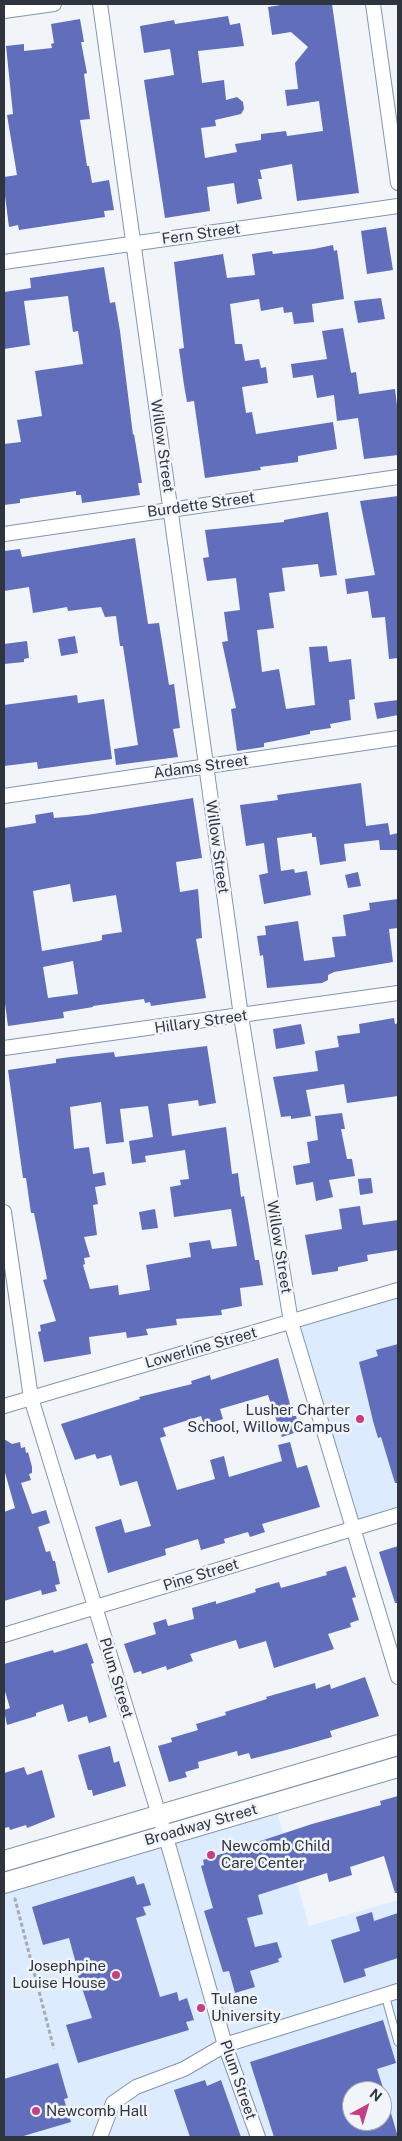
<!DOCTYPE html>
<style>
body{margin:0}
#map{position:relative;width:402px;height:2141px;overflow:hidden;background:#f1f5fa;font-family:"Public Sans",sans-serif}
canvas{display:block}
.frame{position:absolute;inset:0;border:5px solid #2e353f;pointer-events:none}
.north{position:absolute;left:342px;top:2081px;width:50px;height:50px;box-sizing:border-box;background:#f1f5fa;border:1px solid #a3a8af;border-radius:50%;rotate:39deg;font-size:14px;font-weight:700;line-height:20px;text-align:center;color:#2e353f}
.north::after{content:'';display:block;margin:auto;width:18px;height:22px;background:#c44085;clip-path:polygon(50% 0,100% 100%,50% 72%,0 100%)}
</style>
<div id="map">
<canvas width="402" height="2141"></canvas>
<div class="frame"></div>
<div class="north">N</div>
</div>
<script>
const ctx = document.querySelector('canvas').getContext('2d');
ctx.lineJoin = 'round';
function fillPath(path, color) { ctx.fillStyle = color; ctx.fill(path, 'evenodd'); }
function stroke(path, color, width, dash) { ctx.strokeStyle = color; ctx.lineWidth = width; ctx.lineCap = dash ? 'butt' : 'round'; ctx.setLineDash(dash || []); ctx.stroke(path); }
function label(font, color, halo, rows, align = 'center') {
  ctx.font = font + ' "Public Sans",sans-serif'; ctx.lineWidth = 5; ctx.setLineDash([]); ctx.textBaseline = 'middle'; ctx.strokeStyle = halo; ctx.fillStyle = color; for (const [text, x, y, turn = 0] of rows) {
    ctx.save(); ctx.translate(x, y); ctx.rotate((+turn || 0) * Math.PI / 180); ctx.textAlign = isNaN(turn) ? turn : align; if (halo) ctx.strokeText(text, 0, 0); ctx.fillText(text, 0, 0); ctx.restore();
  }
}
fillPath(new Path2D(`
 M398 1290V1515L355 1528 291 1322Z
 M275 1804 309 1926 398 1900V2137H4V1883ZM352 2091H382V2121H352Z`), '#dcebfe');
fillPath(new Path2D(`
 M287 4H332L359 193 297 201 292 164 260 170 262 179H258L262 199 237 204 234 183 207 187 210 211 165 218 144 80 174 75 170 49 144 53 140 26 174 20 175 24 228 16 230 25 240 23 244 46 198 51 202 83 224 80 226 100 237 97 243 102 244 109 241 114 215 120 216 126 201 128 205 158 237 152 235 144 261 140V134L286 131 287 136 323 131 319 101 287 106 285 90 298 89 295 63 308 47 291 32 272 35 268 7Z
 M80 19 84 42H81L87 73 84 74 90 119 80 120 87 166H89L92 183 109 180 114 210 104 211 105 217 19 230 18 225 9 227 4 188V177L17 175 7 115 13 114 6 46 24 44V51L52 48 51 44 54 43 51 24Z
 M386 227 393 270 367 274 361 231Z
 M333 245 334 251 337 250 344 299 312 304 314 322 294 324 292 312 284 313 283 307 261 311 259 299 230 304 235 344H242L245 361 259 359 261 368 266 367 268 383 242 387 246 413 252 412 256 434 333 422 337 449 298 456V462L260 467 261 470 205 478 194 401 187 402 184 385 179 349 184 348 174 262 223 254 227 278 255 275 252 254 272 251 273 254 314 249Z
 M104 267 110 303 115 302 120 331 133 435 134 434 142 483H138L140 495 82 503 81 495H76V491L20 499V503L4 505V444L21 442 17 420 42 416 35 371 83 364 78 331 73 332 68 296 24 301 30 345 4 349V292L31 288 30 278Z
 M381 298 385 319 358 323 354 301Z
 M343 328 351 373 356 372 359 394 395 389 398 414V455L364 459 358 418 337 421 334 395 317 398 313 375 293 378 291 364 327 359 322 331Z
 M398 496V658L389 659 385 617 372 618 368 591 347 594 345 579 375 575 360 501Z
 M328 512 337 575 320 577 318 564 282 568 285 591 269 593 274 628 257 630 262 672 279 669 286 709 315 705 309 647 327 646 329 662 351 659 355 699 349 700 351 720 330 724 331 728 310 731V734L264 743V747L237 751 231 709 236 708 222 642 228 641 224 612 240 610 236 578 207 581 203 558 209 557 205 530 284 522V520Z
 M135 538 148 624 159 623 169 685 174 684 180 728 173 729 178 757 116 765 114 749 138 745 123 646H120L116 616 105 617 101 607 68 611 67 607 33 613 29 587 4 591V551L20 549 22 557Z
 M75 636 78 653 61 656 58 639Z
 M27 641 29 658 24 659V662L4 664V644Z
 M77 695 78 703 104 699 112 759 38 769 37 762 4 766V705Z
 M398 700V715L377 719 374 703Z
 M361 783 366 826 388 823 390 835 398 833V850H380L379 840 344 844 346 861 320 865 316 837H312V833L277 838 281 871 294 869 295 873 307 871 311 895 264 904 259 875 268 873 264 843 246 846 240 805 278 800 277 795Z
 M193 798 202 858 176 862 180 892 198 889 202 938 196 939 206 998 151 1006 150 1002 145 1003 144 999 93 1006V1007L63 1012 64 1018 8 1026 4 996V828L36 823 35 815 53 812 54 818 87 815ZM70 884 73 902 116 895 122 932 102 935V940L99 941 42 951 33 891ZM73 961 78 994 48 998 43 967Z
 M358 872 361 886 348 888 345 875Z
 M398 899V928L389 929 393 962 334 972 328 975V980L322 983 267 988 263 955 260 956 257 936 266 935 265 926 298 921 304 961 335 957 332 937 346 936 343 915 370 910 369 903Z
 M394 1018 395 1024 398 1023V1096L347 1103 344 1084 306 1090 311 1116 291 1119V1116L281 1117 273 1077 318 1071 315 1051 339 1047 337 1036 360 1033 359 1024Z
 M301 1024 305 1044 276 1049 273 1029Z
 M207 1046 216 1103 199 1106 198 1100 168 1104 172 1136 226 1127 232 1174 238 1173 241 1197 244 1196 255 1260H259L263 1285 240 1288 242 1306 221 1310 222 1315 176 1319 177 1325 146 1329 148 1335 127 1338 126 1332 89 1337 91 1354 44 1362 38 1332 41 1331 40 1325 56 1321 43 1280 47 1279 34 1213H31L26 1178H23L8 1070 56 1063V1059L70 1057 114 1052 115 1057ZM101 1102 106 1144 124 1142 120 1109 148 1106 153 1137 129 1141 132 1164 146 1162 145 1156 185 1150 189 1179 180 1180 181 1185 170 1187 174 1217 231 1209 237 1246 212 1249 210 1240 189 1243 191 1257 146 1265 150 1290 119 1295 118 1285 90 1289 83 1265 85 1264 84 1258 90 1257 84 1237 97 1235 93 1205 98 1204 95 1187 106 1185 104 1172 93 1174 89 1147 74 1149 70 1107Z
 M342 1113 345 1129H341L347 1159H352L355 1176 329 1180 333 1197 316 1201 313 1182 296 1185 293 1166 310 1163 307 1142 318 1140 315 1116Z
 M371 1178 373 1193 360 1195 358 1179Z
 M360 1206 363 1225 398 1220V1250L367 1255 368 1261 338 1267V1271L312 1275 305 1235 342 1229 339 1209Z
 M155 1209 158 1228 142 1230 139 1212Z
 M398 1344V1483H395L381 1437 378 1438 373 1421 359 1362 378 1356 376 1350Z
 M278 1358 293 1416H296L300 1431 282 1437 268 1395 220 1409 223 1419 204 1425 201 1416 163 1428 166 1436 160 1438 177 1490 215 1479 210 1460 224 1456 229 1477 282 1461 278 1445 290 1442 297 1468 307 1465 320 1507 262 1524 265 1532 250 1537 248 1532 224 1539 225 1543 201 1550 198 1539 165 1549 166 1555 108 1573 95 1527 121 1519 125 1533 151 1526 137 1481 120 1486 111 1455 97 1459 95 1454 75 1460 61 1424 140 1399 139 1397 192 1384 191 1381 210 1375 211 1380Z
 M4 1439 12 1444 20 1442 21 1448 25 1447 26 1453 28 1452 32 1467V1473L29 1474 31 1480 21 1483 32 1514 46 1510 50 1523 38 1527 46 1552 50 1551 53 1561H55L60 1584 55 1585 57 1591 42 1595 41 1590 4 1601V1512L15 1508 4 1469Z
 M398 1546V1603H395L379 1552Z
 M346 1566 356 1597 352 1598 359 1620 350 1623 351 1627 328 1634 334 1649 274 1668 266 1641 239 1649 236 1640 190 1654 193 1661 167 1670 166 1666 142 1674 141 1671 134 1673 124 1644 156 1634 153 1623 166 1619 168 1626 194 1619 192 1608 216 1601V1604L256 1592 255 1589 279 1582 281 1588 327 1575 326 1572Z
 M87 1643 94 1663 91 1664 107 1717 89 1723 87 1716 68 1722 63 1704 36 1713V1716L7 1725 4 1710 10 1708 4 1688V1664L53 1650 54 1653Z
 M365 1677 379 1716 330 1731 332 1737 290 1749 251 1759 249 1753 238 1756 237 1751 198 1762 199 1768 185 1772 187 1777 169 1782 158 1746 172 1742 171 1738 198 1730 196 1724 226 1715 225 1712 267 1699 266 1697 315 1683 316 1689 330 1684 331 1689Z
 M110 1746 114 1763 119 1761 126 1786 93 1796 92 1790H88L78 1755Z
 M24 1767 27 1775 42 1770 55 1817 27 1828 26 1825 10 1830 9 1827 4 1828V1773Z
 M398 1796V1893H395L384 1856 350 1867 352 1875 329 1882 327 1873 258 1895 263 1914 247 1918 255 1947 277 1942 282 1957 278 1959 279 1962 250 1971 255 1987 235 1993 229 1971 223 1972 204 1911 213 1908 201 1866 204 1865 203 1860 312 1824 381 1805 380 1801Z
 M134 1876 137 1885 144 1883 151 1905 143 1907 146 1915 136 1918 160 1997 177 1992 179 2001 187 1998 194 2020 186 2022 189 2030 78 2063 66 2025 92 2018 75 1967H77L69 1938 43 1945 32 1907Z
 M372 1912 374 1921 398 1913V1958L364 1969 366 1976 344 1983 331 1940 360 1931 356 1917Z
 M383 2020 396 2063 377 2069 384 2091H352V2121H382V2093H385L398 2137H274L250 2062Z
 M58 2063 68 2098 64 2099 71 2122 20 2137H4V2079Z
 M205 2080 207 2086 221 2080 241 2137H190L174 2090Z`), '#606ebc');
const lane = new Path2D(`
 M385 1995 398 2042`);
const street = new Path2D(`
 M100 4 241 1016 291 1322 398 1677
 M373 4 398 183
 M4 11 54 4
 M4 262 398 206
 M4 534 398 477
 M4 796 398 738
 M4 1048 398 993
 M4 1212 31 1398 170 1851 225 2045 258 2137
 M4 1406 398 1290
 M4 1635 398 1515
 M100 2137 113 2103 136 2087 184 2069 225 2045 398 1991`);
const secondary = new Path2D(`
 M4 1861 398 1745
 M4 1883 398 1767`);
stroke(lane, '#8395ad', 9);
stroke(street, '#8395ad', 16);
stroke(secondary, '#8395ad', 22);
stroke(new Path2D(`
 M16 1898 15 1899 54 2049`), '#a6abb2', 3, [4, 2.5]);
stroke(lane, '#fff', 7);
stroke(street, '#fff', 14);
stroke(secondary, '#fff', 20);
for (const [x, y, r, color] of [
 [360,1419,5,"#c44085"],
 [211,1855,5,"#c44085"],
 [116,1975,5,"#c44085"],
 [201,2008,5,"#c44085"],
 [36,2111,5,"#c44085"]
]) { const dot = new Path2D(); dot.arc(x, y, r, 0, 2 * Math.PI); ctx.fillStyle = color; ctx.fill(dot); stroke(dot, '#f1f5fa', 2); }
label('15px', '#2e353f', '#f1f5fa', [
 ["Fern Street",201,234,-8],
 ["Willow Street",162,446,82],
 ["Burdette Street",201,505,-8],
 ["Adams Street",201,767,-8],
 ["Willow Street",217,847,82],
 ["Hillary Street",201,1022,-8],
 ["Willow Street",279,1247,81],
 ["Lowerline Street",201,1348,-16],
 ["Pine Street",201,1575,-17],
 ["Plum Street",116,1678,73],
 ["Broadway Street",201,1825,-16],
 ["Plum Street",238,2080,71]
]);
label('15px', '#2e353f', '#f1f5fa', [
 ["Lusher Charter",350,1410,"right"],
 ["School, Willow Campus",350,1427,"right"],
 ["Newcomb Child",221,1846],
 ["Care Center",221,1863],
 ["Josephpine",106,1966,"right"],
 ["Louise House",106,1983,"right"],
 ["Tulane",211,1999],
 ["University",211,2016],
 ["Newcomb Hall",46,2111]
], 'left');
</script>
